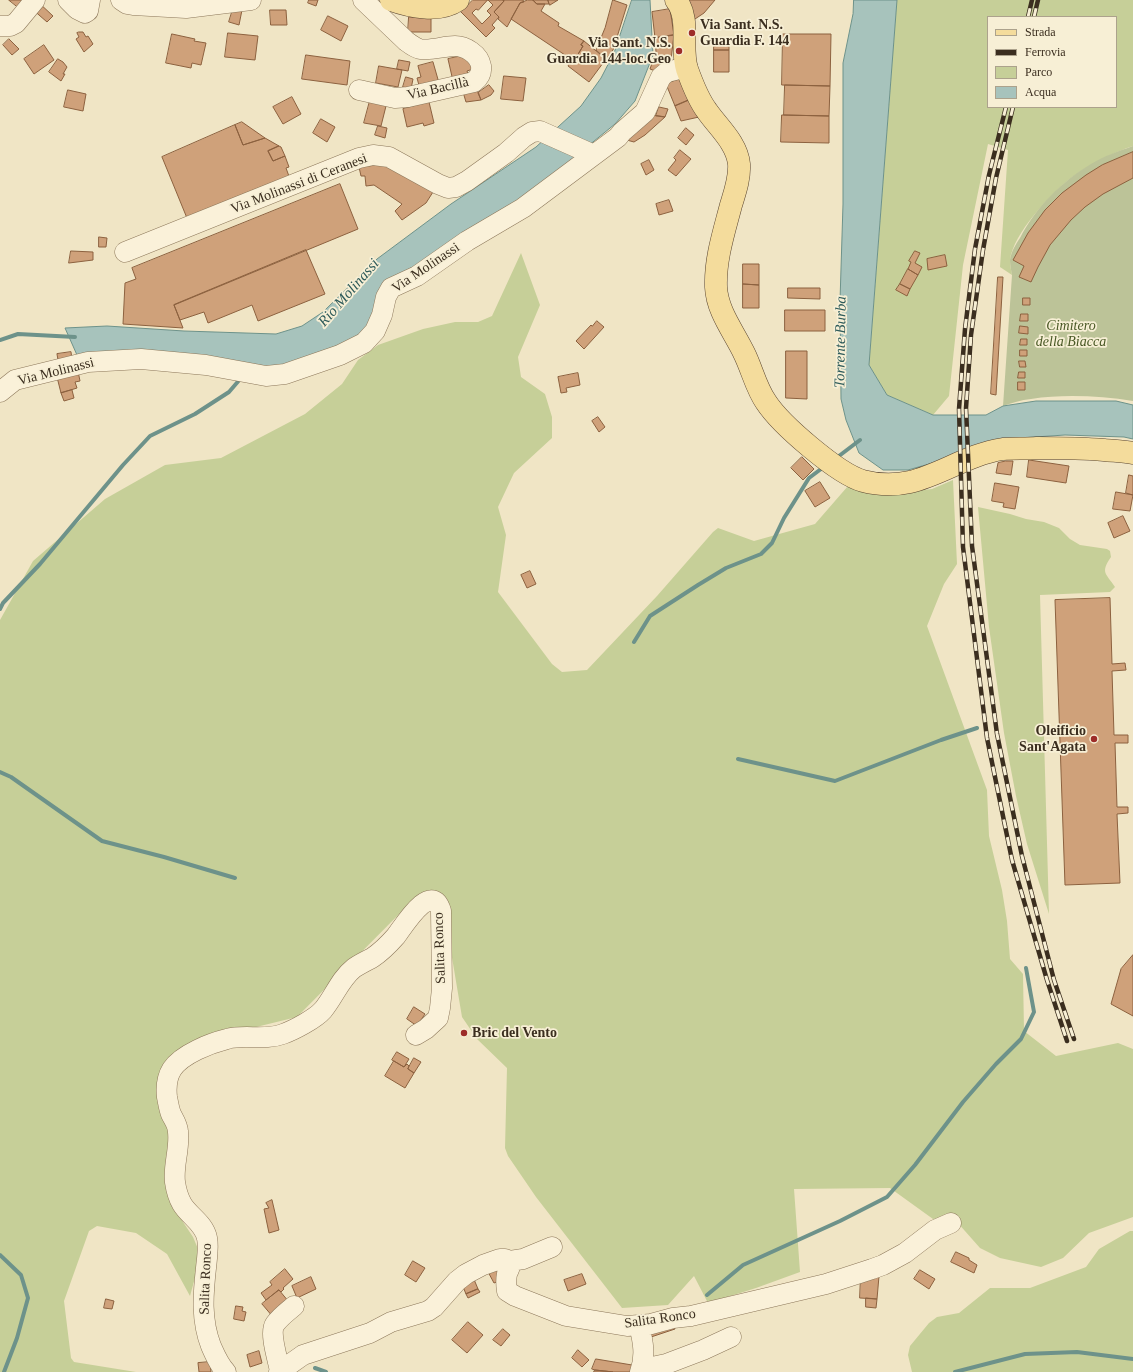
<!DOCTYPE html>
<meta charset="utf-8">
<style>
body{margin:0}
#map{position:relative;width:1133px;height:1372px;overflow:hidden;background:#f0e5c5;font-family:Georgia,serif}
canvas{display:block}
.legend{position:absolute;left:987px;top:16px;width:130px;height:92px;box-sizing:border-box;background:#f7efd5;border:1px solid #aca28c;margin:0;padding:5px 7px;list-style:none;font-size:12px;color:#3b2e1f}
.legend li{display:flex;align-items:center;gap:8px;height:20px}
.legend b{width:20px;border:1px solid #aca28c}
</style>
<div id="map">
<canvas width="1133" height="1372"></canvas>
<ul class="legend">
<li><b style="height:5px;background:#f4dc9c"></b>Strada</li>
<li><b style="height:5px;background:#3b2e1f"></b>Ferrovia</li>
<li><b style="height:11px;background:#c6cf98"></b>Parco</li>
<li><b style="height:11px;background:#a7c3bc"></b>Acqua</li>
</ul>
</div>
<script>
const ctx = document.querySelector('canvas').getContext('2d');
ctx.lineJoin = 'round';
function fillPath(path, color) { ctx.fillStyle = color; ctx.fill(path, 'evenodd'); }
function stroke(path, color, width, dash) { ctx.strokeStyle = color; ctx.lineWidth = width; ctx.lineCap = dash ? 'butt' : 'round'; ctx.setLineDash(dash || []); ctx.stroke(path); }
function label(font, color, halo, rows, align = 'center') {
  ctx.font = font + ' Georgia,serif'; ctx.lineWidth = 3.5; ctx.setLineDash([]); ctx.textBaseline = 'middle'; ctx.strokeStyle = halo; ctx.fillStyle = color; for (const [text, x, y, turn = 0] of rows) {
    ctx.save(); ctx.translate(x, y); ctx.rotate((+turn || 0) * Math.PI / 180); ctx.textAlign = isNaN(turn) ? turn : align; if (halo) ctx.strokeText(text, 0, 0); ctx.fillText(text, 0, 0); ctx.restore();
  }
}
fillPath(new Path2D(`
 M897 0H1133V146C1114 152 1087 166 1071 178 1051 193 1013 234 1010 260 1010 265 1011 270 1012 275L1000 267 1008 150 988 144 963 265 949 396 933 415 887 395 869 365ZM988 17H1116V107H988Z
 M521 253 540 305 518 357 521 377 545 394 552 417V438L514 473 498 507 506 535 498 592 552 664 562 672 587 670 657 596 713 532 718 528 754 541 815 524 848 486 884 494 932 489 953 480 957 564 944 584 927 626 987 790 989 836 1002 890 1007 921 1010 959 1023 974 1024 1031 1056 1056 1118 1043 1133 1049V1217L1089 1233 1063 1258 1041 1267 1000 1258 980 1248 957 1222 945 1218 933 1219 890 1188 794 1189 800 1272 756 1288 708 1303 694 1276 668 1305 622 1308 536 1197 508 1156 505 1148 507 1068 477 1039 462 1017 443 904 417 896 297 1017 207 1039 179 1054 170 1122 172 1195 183 1222 193 1237 201 1256 190 1296 167 1254 136 1233 97 1226 89 1231 64 1301 71 1358 74 1362 136 1372H0V620L33 561 105 499 165 465 221 458 305 414 342 384 358 360 378 345 423 329 455 322H478L492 316Z
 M978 507 1010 514 1026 519 1044 522 1059 528 1070 539 1080 545 1107 549 1110 551 1111 557C1100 573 1106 573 1115 587L1110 592 1040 595 1049 914 1027 844 1016 796 1004 733 989 627Z
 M1130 1231H1133V1372H912L908 1355 910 1346 929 1323 937 1317 959 1313 990 1288H1030L1086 1267 1099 1249Z`), '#c6cf98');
fillPath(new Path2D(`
 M1133 146V401C1100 396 1064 394 1031 399 1021 400 1012 403 1003 406L1012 275C1011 270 1010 265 1010 260 1011 252 1016 244 1020 238 1036 207 1061 182 1091 164 1104 156 1119 151 1133 146Z`), '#bcc398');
const water = new Path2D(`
 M632 0H650L653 55 635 101 615 124 518 203 425 262 370 330 353 340 275 368 77 355 65 328 107 326 184 331 276 334 302 326 323 312 377 259 451 204 536 147 581 106 601 78 614 53Z
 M854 0H897L869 365 887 395 933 415H986L1003 406 1036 401H1116L1133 405V439L1124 437 1065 435 1020 438 908 470H883L859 453 846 420 841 399 840 301 843 204V63L853 14Z`);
fillPath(water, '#a7c3bc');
stroke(water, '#6d928a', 1);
stroke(new Path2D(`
 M0 340 18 334 75 337
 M835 459 860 440
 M0 609 3 603 40 564 123 465 150 436 195 414 229 392 241 378
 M634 642 650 616 698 585 726 568 761 554 772 543 784 518 809 478 825 466
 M738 759 835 781 941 740 977 728
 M0 772 11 777 102 841 164 857 235 878
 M0 1255 21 1275 28 1298 17 1338 4 1372
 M707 1295 743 1265 840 1221 887 1197 915 1165 963 1102 996 1064 1021 1039 1034 1012 1026 968
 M315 1368 326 1372
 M955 1372 1025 1354 1077 1352 1133 1359`), '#6d928a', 4);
const building = new Path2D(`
 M9 0H24L18 7Z
 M309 0H318L316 6 308 3Z
 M473 0H503L504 1 494 12 499 17 492 25 495 28 486 37 461 12Z
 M488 0 493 5 487 11 491 15 482 24 472 13 476 9 478 10Z
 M503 0H523L524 2 520 3 507 27 498 19 499 17 494 12 504 1Z
 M528 0H533L537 4H545L541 11 559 23 558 26 584 41 581 45 583 46 574 61 511 19 520 3Z
 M533 0H548L549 4H537Z
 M548 0H558L550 5Z
 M613 0 627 5 613 50 606 59 596 50 605 28Z
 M687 0H715L704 13 689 23Z
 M37 1 53 16 47 22 31 8Z
 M233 9 242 10 239 25 229 22Z
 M670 9 674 35 655 38 652 12Z
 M270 10H286L287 25H271Z
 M328 16 348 26 341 41 321 30Z
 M409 17H431V32H408Z
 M79 32H83L86 37 88 36 93 44 84 52 76 39 79 37 77 33Z
 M228 33 258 36 255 60 225 57Z
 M172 34 195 39 194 41 206 43 201 65 192 63 191 68 166 63Z
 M783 34H831L830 86 782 85Z
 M674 35 671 60 667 66 658 72 650 69 656 52 655 38Z
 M9 39 19 49 12 55 3 45Z
 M584 41 606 59 589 82 568 66 572 59 574 61 583 46 581 45Z
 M714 41H729V50H714Z
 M44 45 54 60 34 74 24 59Z
 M714 50H729V72H714Z
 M306 55 350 61 347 85 302 79Z
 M461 56 470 60 473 69 467 71 469 78 453 81 448 59Z
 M58 59 63 62 67 67 63 74H65L61 81 49 72Z
 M399 60 410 62 408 71 397 69Z
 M433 62 439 83 420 89 417 78 421 77 418 66Z
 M379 66 402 70 398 87 376 83Z
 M504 76 526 78 523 101 501 99Z
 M406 77 413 79 411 89 403 87Z
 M680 79 689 100 675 106 666 84Z
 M489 85 494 91 491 95 481 100 478 93Z
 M785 85 830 86 829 116 784 115Z
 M477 89 481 100 466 102 463 92Z
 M68 90 86 94 83 111 64 107Z
 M292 97 301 114 283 124 273 107Z
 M371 97 387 102 381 126 364 123Z
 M689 100 699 117 681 121 675 106Z
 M429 102 434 123 424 126 423 123 407 127 403 109Z
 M659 107 668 109 665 117 656 116Z
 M649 114 665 117 645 135 634 142 623 139Z
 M782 115 829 116V143L781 142Z
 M321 119 335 127 327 142 313 133Z
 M242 122 265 138 243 145 235 125Z
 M235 125 243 145 265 138 279 146 268 151 273 161 285 156 289 167 286 168 290 179 189 223 162 157Z
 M378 126 387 128 385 138 375 135Z
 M686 128 694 135 686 145 678 138Z
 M279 146 281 147 285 156 273 161 268 151Z
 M680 150 691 159 676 176 668 170 676 160 674 158Z
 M1133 152V178L1103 194 1085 207 1071 220 1050 245 1038 267 1031 282 1019 277 1024 266 1013 260 1028 233 1045 210 1062 193 1086 175 1102 165Z
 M649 160 654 170 646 175 641 164Z
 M380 165 390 166 433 192 426 203 402 220 395 211 402 204 374 185 366 186 365 176H361L359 167Z
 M340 184 358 229 174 305 183 328 123 324 125 283 136 279 132 268Z
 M669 200 673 211 659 215 656 204Z
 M99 237 107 238 106 247H99Z
 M306 250 325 294 258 321 252 305 208 323 204 312 180 320 174 305Z
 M71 251 93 252V260L69 263Z
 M915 251 920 253 915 263 922 267 918 275 908 269 911 262 909 261Z
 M945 255 947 266 928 270 927 259Z
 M743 264H759V285L743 284Z
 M908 269 918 275 910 289 900 284Z
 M998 277H1003L996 395 991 394Z
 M743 284 759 285V308H743Z
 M900 284 910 289 907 296 896 290Z
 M788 288H820V299L788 298Z
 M1023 298H1030V305H1023Z
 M785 310H825V331H785Z
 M1021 314H1028V321H1020Z
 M597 321 604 327 584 349 576 341 591 325 592 326Z
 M1020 326 1028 327V334L1019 333Z
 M1021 339H1027V345H1020Z
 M1020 350H1027V356H1020Z
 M786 351H807V399L786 398Z
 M71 352 72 359 58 360 57 354Z
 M1019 361H1025L1026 367H1020Z
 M78 371 80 381 75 382 77 388 61 393 57 377Z
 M1019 372H1025V378H1018Z
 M578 373 580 385 566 388 567 392 561 393 558 377Z
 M1018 382H1025V390H1018Z
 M72 390 74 398 64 401 61 393Z
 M598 417 605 427 599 432 592 421Z
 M802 457 814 469 803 480 791 468Z
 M1029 460 1069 466 1066 483 1027 477Z
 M1006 461H1013L1011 475 996 473 998 463Z
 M1129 475 1133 476V495L1126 493Z
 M820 482 830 498 815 507 805 491Z
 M995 483 1019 487 1015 509 1003 507 1004 503 992 501Z
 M1116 492 1133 495 1130 511 1113 509Z
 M1123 516 1130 531 1114 538 1108 523Z
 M530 571 536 584 527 588 521 575Z
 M1110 598 1112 664 1125 663 1126 670 1112 671 1114 735H1128V743H1115L1117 807H1128V813L1117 814 1120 883 1065 885 1055 600Z
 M1133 955V1016L1111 1004 1121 969Z
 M414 1007 425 1014 417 1026 407 1019Z
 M397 1052 409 1059 404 1067 392 1060Z
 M414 1058 421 1062 414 1073 408 1069Z
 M394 1061 404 1067 407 1064 409 1066 408 1069 414 1073 405 1088 385 1076Z
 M272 1200 279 1230 269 1233 264 1209 269 1208 266 1203Z
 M956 1252 969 1258V1260L977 1265 974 1273 951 1262Z
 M413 1261 425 1268 416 1282 405 1275Z
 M498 1265 504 1279 494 1283 487 1270Z
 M285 1269 293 1279 283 1288 284 1289 281 1292 279 1290 266 1300 261 1293 272 1285 270 1282Z
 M920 1270 935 1279 929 1289 914 1279Z
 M582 1274 586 1284 568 1291 564 1280Z
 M861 1275 879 1276 877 1299 860 1298Z
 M311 1277 316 1289 297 1298 292 1286Z
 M473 1277 478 1289 466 1294 461 1282Z
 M478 1289 480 1292 468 1298 466 1294Z
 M279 1290 289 1302 273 1317 262 1304Z
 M866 1298 877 1299 876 1308 866 1307Z
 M106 1299 114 1301 112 1309 104 1308Z
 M236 1306 243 1307 242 1311 246 1312 244 1321 234 1319Z
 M672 1321 675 1329 648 1338 646 1330Z
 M468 1322 483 1335 467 1353 452 1340Z
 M503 1329 510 1335 501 1346 493 1340Z
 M578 1350 589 1360 582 1367 572 1358Z
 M259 1351 262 1363 250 1367 247 1355Z
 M596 1359 638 1366 637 1372H613L595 1370 592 1369Z
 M210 1362 211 1372H199L198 1363Z
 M595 1370 605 1371 613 1372H594Z`);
fillPath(building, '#cfa17a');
stroke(building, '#8c613f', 1);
const minor = new Path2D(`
 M68 0 77 9 85 13 88 11 90 0
 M121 0 127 4 133 5 186 8 251 0
 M0 26H10L16 23 35 0
 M359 90 395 98 408 97 474 82C479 78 482 73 481 66 479 54 465 46 455 46 443 46 432 51 420 49 415 48 410 44 406 41L363 0
 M125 252 359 158 373 155 389 157 438 184 448 188 456 187 467 181 506 153 524 137 532 132 540 131 594 155
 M0 392 15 380 88 362 141 359 206 365 266 376 285 374 340 355 364 343 375 331 382 315 386 297 391 288 417 276 467 241 523 208 618 137 622 132 645 112 661 77 667 72 687 67
 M510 1261 523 1259 552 1247
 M639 1325C643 1341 646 1356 640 1372
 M642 1366 652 1367 666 1364 703 1350 731 1337
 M280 1371C278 1360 269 1333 275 1324 280 1317 288 1311 294 1306
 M226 1372C219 1365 215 1355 211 1346 201 1320 203 1295 206 1268 207 1258 209 1247 207 1238 204 1223 189 1216 182 1204 178 1197 176 1189 175 1182 173 1165 180 1149 178 1132 178 1125 174 1120 171 1114 169 1109 168 1102 167 1097 166 1088 167 1077 172 1069 182 1054 211 1043 227 1039 245 1034 264 1041 283 1034 294 1030 315 1019 323 1010 334 997 340 979 354 968 360 964 366 961 372 958 381 952 389 944 396 936 403 927 432 879 441 911L442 988 440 1008 438 1018 426 1029 416 1035
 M279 1372 303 1355 370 1333 391 1322 428 1311 434 1307 457 1281 466 1274 483 1265 500 1259H505L510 1261C512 1267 509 1268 507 1274 506 1279 506 1285 507 1291L515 1296 566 1316 627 1326 651 1324 673 1318 691 1316 826 1284 872 1269 883 1265 905 1253 935 1230 951 1223`);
const major = new Path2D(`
 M391 0C410 7 440 13 458 0
 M676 0C691 19 680 47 687 69 692 83 698 99 707 111 718 127 737 143 739 164 740 178 735 192 731 205 724 232 715 259 716 287 717 311 734 332 744 353 752 369 756 388 766 402 781 425 838 474 863 481 920 496 951 457 1003 449 1014 448 1026 449 1037 448 1059 448 1081 448 1104 450 1113 451 1124 451 1133 453`);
stroke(minor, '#8c775a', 21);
stroke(major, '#59442f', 23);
stroke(minor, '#faf1d9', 20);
stroke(major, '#f4dc9c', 22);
const rail = new Path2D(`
 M1028 17 1032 0
 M1034 17 1038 0
 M1006 107 989 175 975 249 965 329 959 409 963 547 987 738 1012 860 1047 980 1067 1041
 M1013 107 996 178 983 250 971 335 966 408 972 546 997 734 1022 856 1054 980 1074 1039`);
stroke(rail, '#3b2e1f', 4.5);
stroke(rail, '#f7efd5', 3, [9]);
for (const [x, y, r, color] of [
 [692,33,4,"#9d2c28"],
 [679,51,4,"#9d2c28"],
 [1094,739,4,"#9d2c28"],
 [464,1033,4,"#9d2c28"]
]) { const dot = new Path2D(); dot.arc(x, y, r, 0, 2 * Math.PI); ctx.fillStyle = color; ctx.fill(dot); stroke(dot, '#f7efd5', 1.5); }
label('bold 14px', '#3b2e1f', '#f7efd5', [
 ["Via Sant. N.S.",700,25],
 ["Guardia F. 144",700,41],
 ["Via Sant. N.S.",671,43,"right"],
 ["Guardia 144-loc.Geo",671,59,"right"],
 ["Oleificio",1086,731,"right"],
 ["Sant'Agata",1086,747,"right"],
 ["Bric del Vento",472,1033]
], 'left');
label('14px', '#3b2e1f', '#f7efd5', [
 ["Via Bacillà",438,89,-13],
 ["Via Molinassi di Ceranesi",299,184,-21],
 ["Via Molinassi",426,268,-34],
 ["Via Molinassi",56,372,-14],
 ["Salita Ronco",440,948,-92],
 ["Salita Ronco",206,1279,-88],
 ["Salita Ronco",660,1319,-8]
]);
label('italic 14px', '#495825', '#f7efd5', [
 ["Cimitero",1071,326],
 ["della Biacca",1071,342]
]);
label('italic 15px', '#2e5b5a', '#f7efd5', [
 ["Rio Molinassi",349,293,-49],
 ["Torrente Burba",841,342,-89]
]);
</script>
